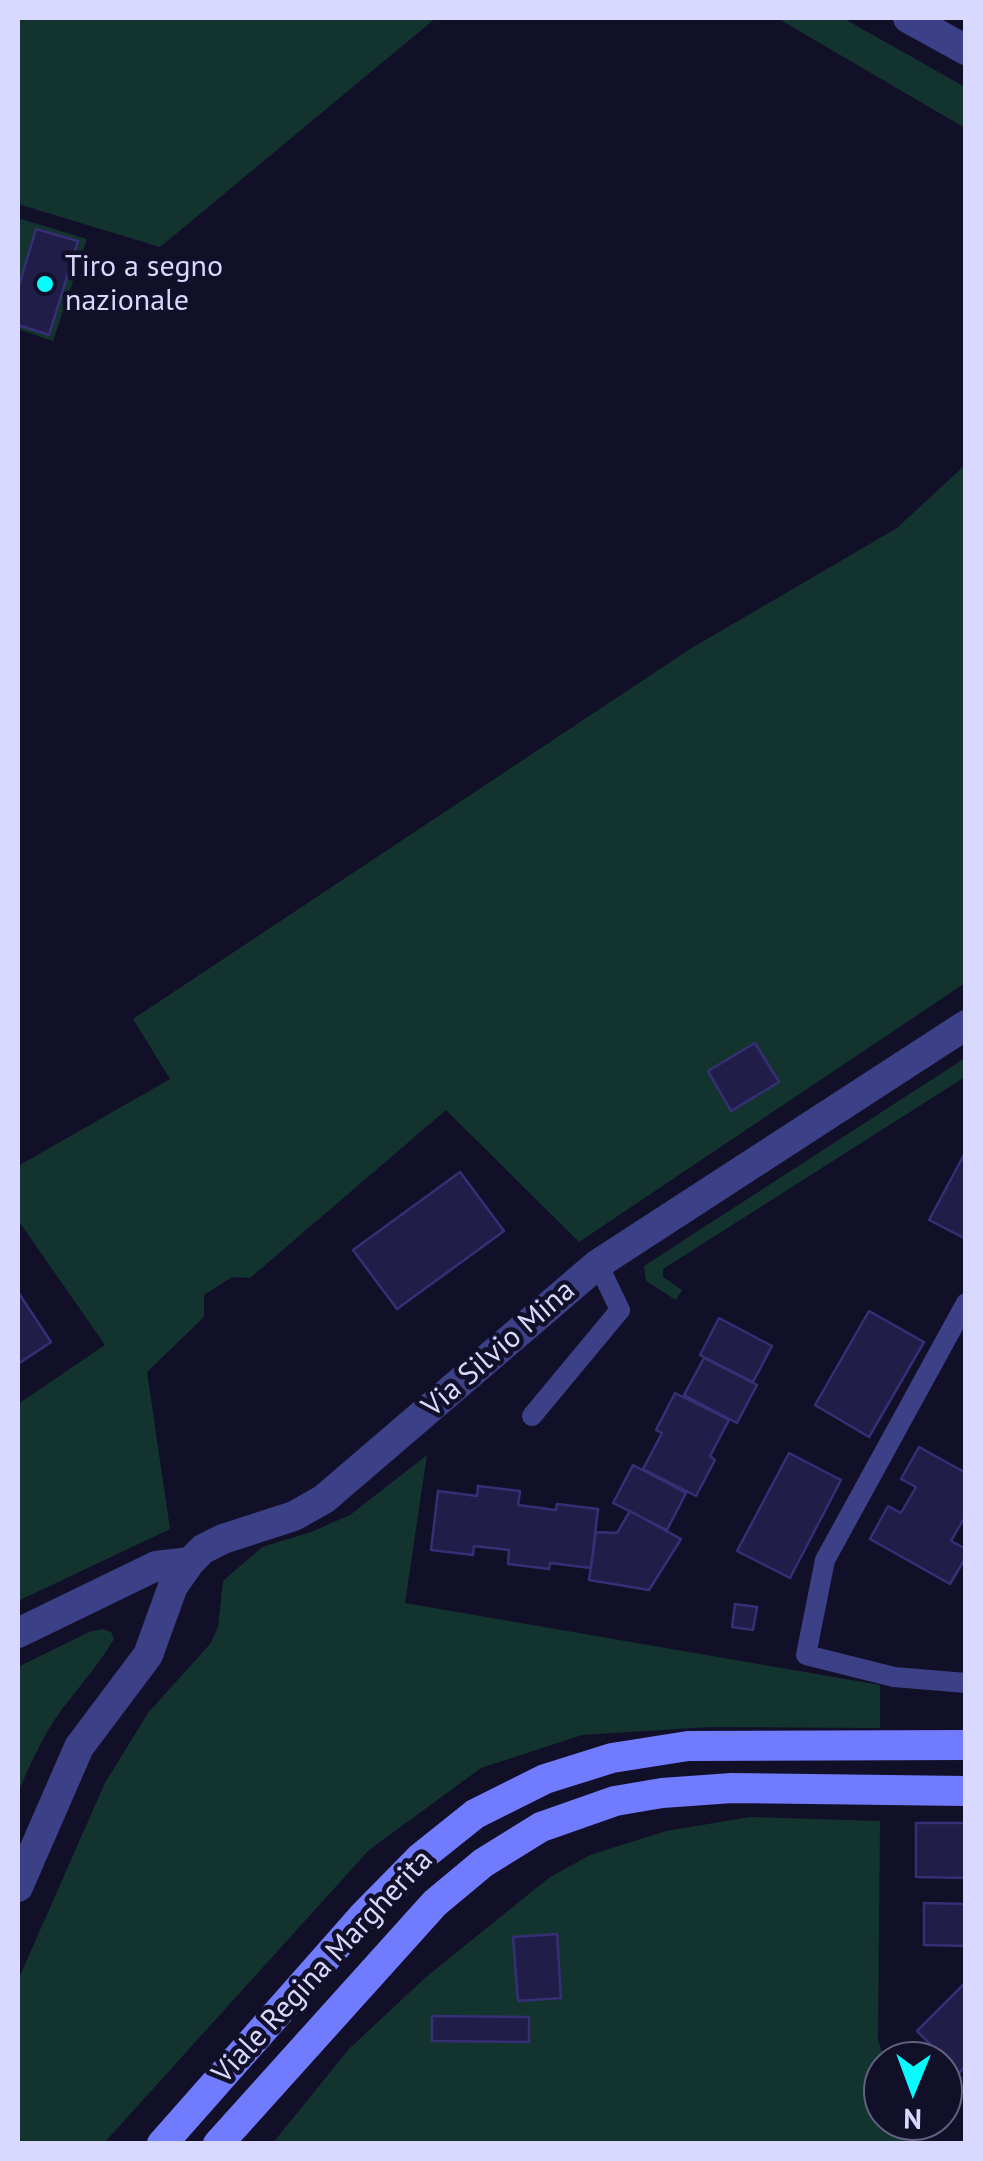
<!DOCTYPE html>
<style>
body{margin:0}
#map{position:relative;width:983px;height:2161px;overflow:hidden;background:#121029;font-family:"PT Sans",sans-serif}
canvas{display:block}
.frame{position:absolute;inset:0;border:20px solid #d9d9ff;pointer-events:none}
.north{position:absolute;left:863px;top:2041px;width:100px;height:100px;box-sizing:border-box;background:#121029;border:2px solid #62607f;border-radius:50%;rotate:181deg;font-size:28px;font-weight:700;line-height:40px;text-align:center;color:#d9d9ff}
.north::after{content:'';display:block;margin:auto;width:35px;height:45px;background:#07fbfc;clip-path:polygon(50% 0,100% 100%,50% 72%,0 100%)}
</style>
<div id="map">
<canvas width="983" height="2161"></canvas>
<div class="frame"></div>
<div class="north">N</div>
</div>
<script>
const ctx = document.querySelector('canvas').getContext('2d');
ctx.lineJoin = 'round';
function fillPath(path, color) { ctx.fillStyle = color; ctx.fill(path, 'evenodd'); }
function stroke(path, color, width, dash) { ctx.strokeStyle = color; ctx.lineWidth = width; ctx.lineCap = dash ? 'butt' : 'round'; ctx.setLineDash(dash || []); ctx.stroke(path); }
function label(font, color, halo, rows, align = 'center') {
  ctx.font = font + ' "PT Sans",sans-serif'; ctx.lineWidth = 9; ctx.setLineDash([]); ctx.textBaseline = 'middle'; ctx.strokeStyle = halo; ctx.fillStyle = color; for (const [text, x, y, turn = 0] of rows) {
    ctx.save(); ctx.translate(x, y); ctx.rotate((+turn || 0) * Math.PI / 180); ctx.textAlign = isNaN(turn) ? turn : align; if (halo) ctx.strokeText(text, 0, 0); ctx.fillText(text, 0, 0); ctx.restore();
  }
}
fillPath(new Path2D(`
 M18 18H436L160 247 18 204Z
 M777 18H843L965 87V128Z
 M18 218 87 239 53 341 18 329Z
 M965 465V983L579 1242 446 1110 250 1278 232 1277 204 1295V1317L147 1372 170 1529 18 1601V1404L105 1345 18 1220V1166L170 1079 133 1019 690 649 897 528Z
 M965 1058V1077L663 1269V1277L682 1290 676 1300 646 1281 644 1266Z
 M427 1455 405 1603 880 1685V1728L710 1727 582 1735 481 1768 369 1850 104 2143H18V1980L105 1783 148 1713 210 1644 218 1627 223 1581 262 1547 311 1532 350 1515Z
 M102 1629 111 1632 114 1639C99 1664 80 1686 62 1709 43 1735 30 1764 18 1793V1667L89 1632Z
 M750 1817 880 1821 878 2040 885 2061 883 2121H902L909 2143 272 2144 349 2049 426 1977 550 1877 590 1855 666 1831Z`), '#13332f');
const building = new Path2D(`
 M36 229 78 241 49 335 18 325V289Z
 M755 1043 779 1082 731 1111 708 1071Z
 M966 1151V1239L929 1220Z
 M460 1172 504 1231 397 1309 353 1250Z
 M18 1292 51 1342 18 1364Z
 M869 1311 924 1342 869 1437 815 1405Z
 M719 1318 772 1346 753 1382 700 1355Z
 M704 1358 757 1385 737 1423 684 1395Z
 M675 1393 729 1420 710 1456 715 1460 696 1496 643 1469 662 1433 656 1430Z
 M919 1447 966 1473V1515L951 1541 966 1549V1557L950 1584 870 1539 888 1506 901 1513 916 1487 901 1479Z
 M789 1453 841 1480 790 1578 737 1551Z
 M633 1465 686 1493 667 1530 613 1503Z
 M478 1486 520 1491 518 1505 556 1510 557 1504 598 1509 591 1568 550 1563 549 1569 508 1564 509 1550 474 1546 473 1555 431 1550 438 1491 477 1496Z
 M630 1511 681 1539 649 1590 589 1580 596 1532 617 1533Z
 M735 1604 757 1607 753 1630 732 1627Z
 M916 1823H966V1878L916 1877Z
 M924 1903 966 1904V1946L924 1945Z
 M557 1934 561 1998 518 2001 513 1937Z
 M966 1982V2066L959 2073 917 2031Z
 M432 2016 529 2017V2042L432 2041Z`);
fillPath(building, '#211d49');
stroke(building, '#362f75', 2.5);
stroke(new Path2D(`
 M966 1303 825 1560 806 1655 894 1677 966 1683
 M532 1416 620 1310 598 1264`), '#3c4087', 20);
stroke(new Path2D(`
 M908 18 966 50
 M18 1633 156 1566 190 1562 203 1549 223 1539 294 1516 324 1499 598 1264 966 1025
 M18 1887 79 1747 148 1655 173 1586 190 1562`), '#3c4087', 30);
stroke(new Path2D(`
 M162 2144 364 1915 420 1858 475 1814 545 1779 612 1758 688 1746 966 1745
 M218 2144 435 1903 483 1863 541 1827 615 1801 662 1793 732 1788 966 1791`), '#717bfd', 30);
for (const [x, y, r, color] of [
 [45,284,10,"#07fbfc"]
]) { const dot = new Path2D(); dot.arc(x, y, r, 0, 2 * Math.PI); ctx.fillStyle = color; ctx.fill(dot); stroke(dot, '#121029', 4); }
label('30px', '#d9d9ff', '#121029', [
 ["Tiro a segno",65,267],
 ["nazionale",65,301]
], 'left');
label('30px', '#d9d9ff', '#121029', [
 ["Via Silvio Mina",499,1349,-41],
 ["Viale Regina Margherita",323,1967,-47]
]);
</script>
